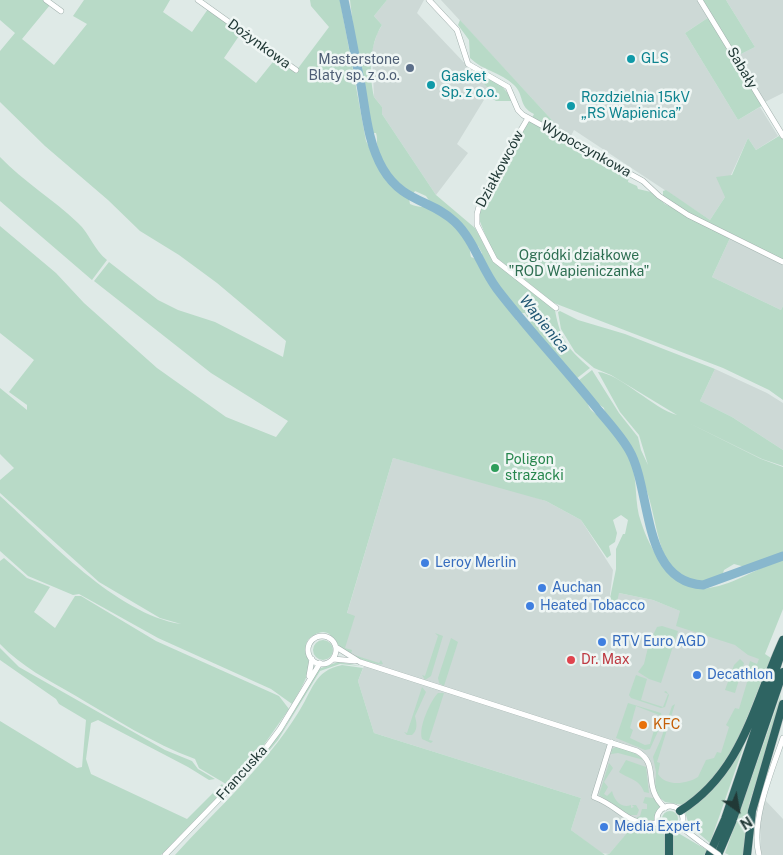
<!DOCTYPE html>
<meta charset="utf-8">
<style>
body{margin:0}
#map{position:relative;width:783px;height:855px;overflow:hidden;background:#dfeae7;font-family:"Public Sans",sans-serif}
canvas{display:block}
.north{position:absolute;left:713px;top:785px;width:50px;height:50px;-webkit-text-stroke:4px #eff6f4;paint-order:stroke;rotate:148deg;font-size:14px;font-weight:700;line-height:20px;text-align:center;color:#213936}
.north::after{content:'';display:block;margin:auto;width:18px;height:22px;background:#213936;clip-path:polygon(50% 0,100% 100%,50% 72%,0 100%)}
</style>
<div id="map">
<canvas width="783" height="855"></canvas>
<div class="north">N</div>
</div>
<script>
const ctx = document.querySelector('canvas').getContext('2d');
ctx.lineJoin = 'round';
function fillPath(path, color) { ctx.fillStyle = color; ctx.fill(path, 'evenodd'); }
function stroke(path, color, width, dash) { ctx.strokeStyle = color; ctx.lineWidth = width; ctx.lineCap = dash ? 'butt' : 'round'; ctx.setLineDash(dash || []); ctx.stroke(path); }
function label(font, color, halo, rows, align = 'center') {
  ctx.font = font + ' "Public Sans",sans-serif'; ctx.lineWidth = 5; ctx.setLineDash([]); ctx.textBaseline = 'middle'; ctx.strokeStyle = halo; ctx.fillStyle = color; for (const [text, x, y, turn = 0] of rows) {
    ctx.save(); ctx.translate(x, y); ctx.rotate((+turn || 0) * Math.PI / 180); ctx.textAlign = isNaN(turn) ? turn : align; if (halo) ctx.strokeText(text, 0, 0); ctx.fillText(text, 0, 0); ctx.restore();
  }
}
fillPath(new Path2D(`
 M387 0H424L417 13 490 90 457 144 468 153 436 195 382 114V107L374 97 372 50 377 34 382 25 374 16Z
 M441 0H698L709 17 685 33 738 120 760 107 778 136 756 150 748 138 731 175 725 197 710 220 574 130 571 136 562 131Z
 M726 0H783V93L765 102 737 56 755 47Z
 M730 238 783 265V306L781 310 712 277Z
 M715 369 767 393 783 403V450L732 417 700 401Z
 M393 458 519 492 546 501 581 520 613 570 609 603 619 593 653 600 740 635 765 654 719 763 703 781 662 794 609 854 601 853 571 830 581 798 374 733 358 681 366 661 354 657 338 644Z
 M765 800 783 819V855H761L760 822Z`), '#cdd9d6');
fillPath(new Path2D(`
 M0 0H44L50 5 22 39 54 65 87 24 73 16 84 0H170L163 12 192 32 208 9 241 33 224 58 256 83 276 58 296 71 329 27 311 6 310 0H340L366 141 387 182 409 199 410 204C419 208 422 206 429 208 442 211 465 233 469 246 470 248 470 253 471 257L476 259 517 317 516 320 523 327 527 328 587 401C589 411 594 412 601 418 613 429 625 446 631 462 638 481 634 503 641 522 650 550 674 594 709 588 736 584 757 567 783 560V609L765 654 771 658 734 750 711 784 683 805 665 802 660 798 655 789 656 772 653 757 661 739 672 706 675 704 657 762 660 763 658 774C666 787 687 784 698 777L706 760 714 758 717 752 721 753 729 727 726 725 735 708 739 709 748 679 745 678 750 661 757 664 759 659 748 655 735 645 676 626 680 611 653 600 619 593 616 606 609 603 616 569V549L623 534H625L628 520 621 515 613 520 617 533 615 542 609 546 611 555 607 558 581 520 546 501 393 458 347 613 355 616 345 648 352 650 351 654 379 663 381 660 383 664C375 666 346 655 340 648 333 640 330 626 314 635 299 643 310 654 309 666 308 679 298 693 292 704L271 689 158 638 79 594 73 595 28 576 0 551V496C48 539 116 614 181 624L160 618 99 582 0 493V480L14 468 0 454V388L27 410V405L9 392 34 360 0 333V226L56 273 84 303 157 368 226 417 276 437 288 421 211 373 94 281 109 262 158 300 178 310 215 322 283 357 286 341 217 283 179 255 140 231 108 200 45 146 0 102V51L15 33 0 20Z
 M350 0H387L374 16 382 25C369 45 369 74 374 97L382 107V114L436 195 475 228 494 262 555 310C560 339 568 349 590 368L576 379 530 326 528 318 525 313H521L494 281 482 259V253L478 246 475 245 456 220 430 202 426 196 415 191 413 194C396 185 383 168 378 148 376 144 378 139 376 133H373L356 51Z
 M702 0H726L755 47 737 56Z
 M709 17 763 105 738 120 685 33Z
 M460 20 562 131 532 118 534 114C518 106 525 96 514 85 501 72 483 71 470 58L469 40 458 25Z
 M470 70C489 76 504 83 512 101H496L487 95 490 90Z
 M529 121 629 176 628 182 637 186 638 189 651 192 665 204 730 238 712 277 781 310 783 306V400L769 390 723 368 554 303 498 259 492 252 479 219 481 203 487 193H491L505 161Z
 M779 136 783 139V260L688 213 663 197V191L666 190 710 220 725 197 716 177 732 175 748 138 756 150Z
 M0 157C24 182 53 199 78 223 90 234 94 250 107 260L92 280 0 201Z
 M560 311 578 320 625 334 715 369 700 401 732 417 783 450V466L762 459 689 423 761 459 783 467V554L745 567 734 564 724 570 722 576C662 602 660 535 649 498 645 484 640 471 635 458 629 442 615 427 605 414L604 408 593 400 578 381 592 370 619 413 638 437 641 450 648 465 639 435 620 412 598 372C619 373 654 409 677 415L611 375 594 368 575 352 561 329 558 312Z
 M4 558 27 578 50 587 34 612 55 628 75 596H81L156 641 279 696 289 709 254 759 229 785 226 784 199 768 195 759C152 743 115 719 76 696 48 680 22 667 0 644V561Z
 M662 626 678 631 661 683 649 679 638 672 644 664 649 643 657 627Z
 M435 633 443 636 431 676 425 680 422 675 425 676 438 636Z
 M451 638 458 642 444 686 439 683 438 678Z
 M313 650a10 10 0 1 1 20 0a10 10 0 1 1-20 0Z
 M0 648 19 667 165 750 192 761 198 769 215 779 209 780 188 767 98 720 91 723 86 759 91 774 187 819 222 784 225 789 161 855H0V721L77 768 82 767 86 720 59 704 56 699 0 660Z
 M740 659 744 663 735 693 725 690 734 665Z
 M338 662 361 666 340 664 320 671 278 740 241 784 240 782 285 727 318 669Z
 M342 665 363 668 358 681 374 733 581 798 571 830 605 855 609 854 633 826H652L665 835 666 855H175C218 808 264 767 298 713 312 692 314 670 342 665Z
 M636 675 647 679 641 700 663 707 668 694 664 692 666 691 669 695 665 707 661 708 631 698 629 695Z
 M422 687 426 692 415 716C416 721 419 729 412 735H407L404 732 407 733Z
 M438 693H444L429 740 433 741 431 743 422 739C418 727 431 700 438 693Z
 M781 694 778 716 749 804 744 855H729L725 853Z
 M628 703 661 713 662 718 657 722 659 715 636 706 630 728 633 730 630 738 645 745 650 744 654 730 651 728 659 729 650 749 645 750 616 738Z
 M756 711 710 843 689 825 685 812C724 789 740 751 756 711Z
 M616 747 633 752 644 760 618 753 611 754 612 749Z
 M626 760 646 767 649 793 644 792C640 779 628 779 619 772Z
 M609 763 613 768 604 782 608 787 604 794 607 796 612 791C614 799 620 809 631 805V808L634 807 632 805H636L639 810 637 815H630L599 795Z
 M645 797 653 798 661 807 656 814 655 822 634 819 640 816 642 809H647V804L643 803Z
 M662 819a8 8 0 1 1 16 0a8 8 0 1 1-16 0Z
 M678 833 707 850 704 855H672V835Z`), '#b8dac7');
stroke(new Path2D(`
 M344 0C350 28 355 57 361 85 366 114 368 143 383 169 403 203 431 199 455 222 474 240 481 268 497 289 529 331 566 369 599 411 609 423 621 436 629 450 652 489 641 582 703 585L783 556`), '#88b7cd', 9);
const minor = new Path2D(`
 M46 0 61 11
 M198 0 296 70
 M429 0 457 30 468 64 508 87 518 110 523 115 643 181 659 196 688 215 783 262
 M700 0 783 136
 M528 118 505 157 498 175 481 199 477 214V225L495 260 556 308
 M308 650a14 14 0 1 1 28 0a14 14 0 1 1-28 0Z
 M336 647 360 662 637 751C661 765 641 786 665 808
 M333 659 355 661
 M309 676 312 659
 M611 742 594 797C623 808 625 826 658 823
 M657 819a13 13 0 1 1 26 0a13 13 0 1 1-26 0Z
 M681 827 702 843
 M165 855 256 761 280 729 320 663
 M759 855C750 822 772 770 783 738`);
const highway = new Path2D(`
 M680 811C743 772 754 703 783 640
 M669 832V855
 M709 855 725 819 783 648
 M718 855 732 822 783 672
 M747 855 752 811 783 704`);
stroke(minor, '#a2b1ae', 6);
stroke(highway, '#bcc4c3', 9);
stroke(minor, '#fff', 5);
stroke(highway, '#2e6462', 8);
const minorBridge = new Path2D(`
 M702 843 719 855`);
stroke(minorBridge, '#a2b1ae', 6, []);
stroke(minorBridge, '#fff', 5);
for (const [x, y, r, color] of [
 [631,59,5,"#0f9aa8"],
 [410,68,5,"#5c6f8a"],
 [431,85,5,"#0f9aa8"],
 [571,106,5,"#0f9aa8"],
 [495,468,5,"#2e9e5b"],
 [425,563,5,"#3f7fe0"],
 [542,588,5,"#3f7fe0"],
 [530,606,5,"#3f7fe0"],
 [602,642,5,"#3f7fe0"],
 [571,660,5,"#e0444e"],
 [697,675,5,"#3f7fe0"],
 [643,725,5,"#e8710a"],
 [604,827,5,"#3f7fe0"]
]) { const dot = new Path2D(); dot.arc(x, y, r, 0, 2 * Math.PI); ctx.fillStyle = color; ctx.fill(dot); stroke(dot, '#eff6f4', 2); }
label('14px', '#213936', '#eff6f4', [
 ["Dożynkowa",259,44,36],
 ["Sabały",742,68,59],
 ["Wypoczynkowa",586,149,29],
 ["Działkowców",500,169,-62],
 ["Francuska",242,773,-48]
]);
label('14px', '#0d838f', '#eff6f4', [
 ["GLS",641,59],
 ["Gasket",441,77],
 ["Sp. z o.o.",441,93],
 ["Rozdzielnia 15kV",581,98],
 ["„RS Wapienica”",581,114]
], 'left');
label('14px', '#4e5e75', '#eff6f4', [
 ["Masterstone",400,60],
 ["Blaty sp. z o.o.",400,76]
], 'right');
label('14px', '#2d6e51', '#eff6f4', [
 ["Ogródki działkowe",579,256],
 ["\"ROD Wapieniczanka\"",579,272]
]);
label('14px', '#27864d', '#eff6f4', [
 ["Poligon",505,460],
 ["strażacki",505,476]
], 'left');
label('14px', '#366cbe', '#eff6f4', [
 ["Leroy Merlin",435,563],
 ["Auchan",552,588],
 ["Heated Tobacco",540,606],
 ["RTV Euro AGD",612,642],
 ["Decathlon",707,675],
 ["Media Expert",614,827]
], 'left');
label('14px', '#be3a42', '#eff6f4', [
 ["Dr. Max",581,660]
], 'left');
label('14px', '#c56008', '#eff6f4', [
 ["KFC",653,725]
], 'left');
label('italic 15px', '#1e5572', '#eff6f4', [
 ["Wapienica",544,324,51]
]);
</script>
